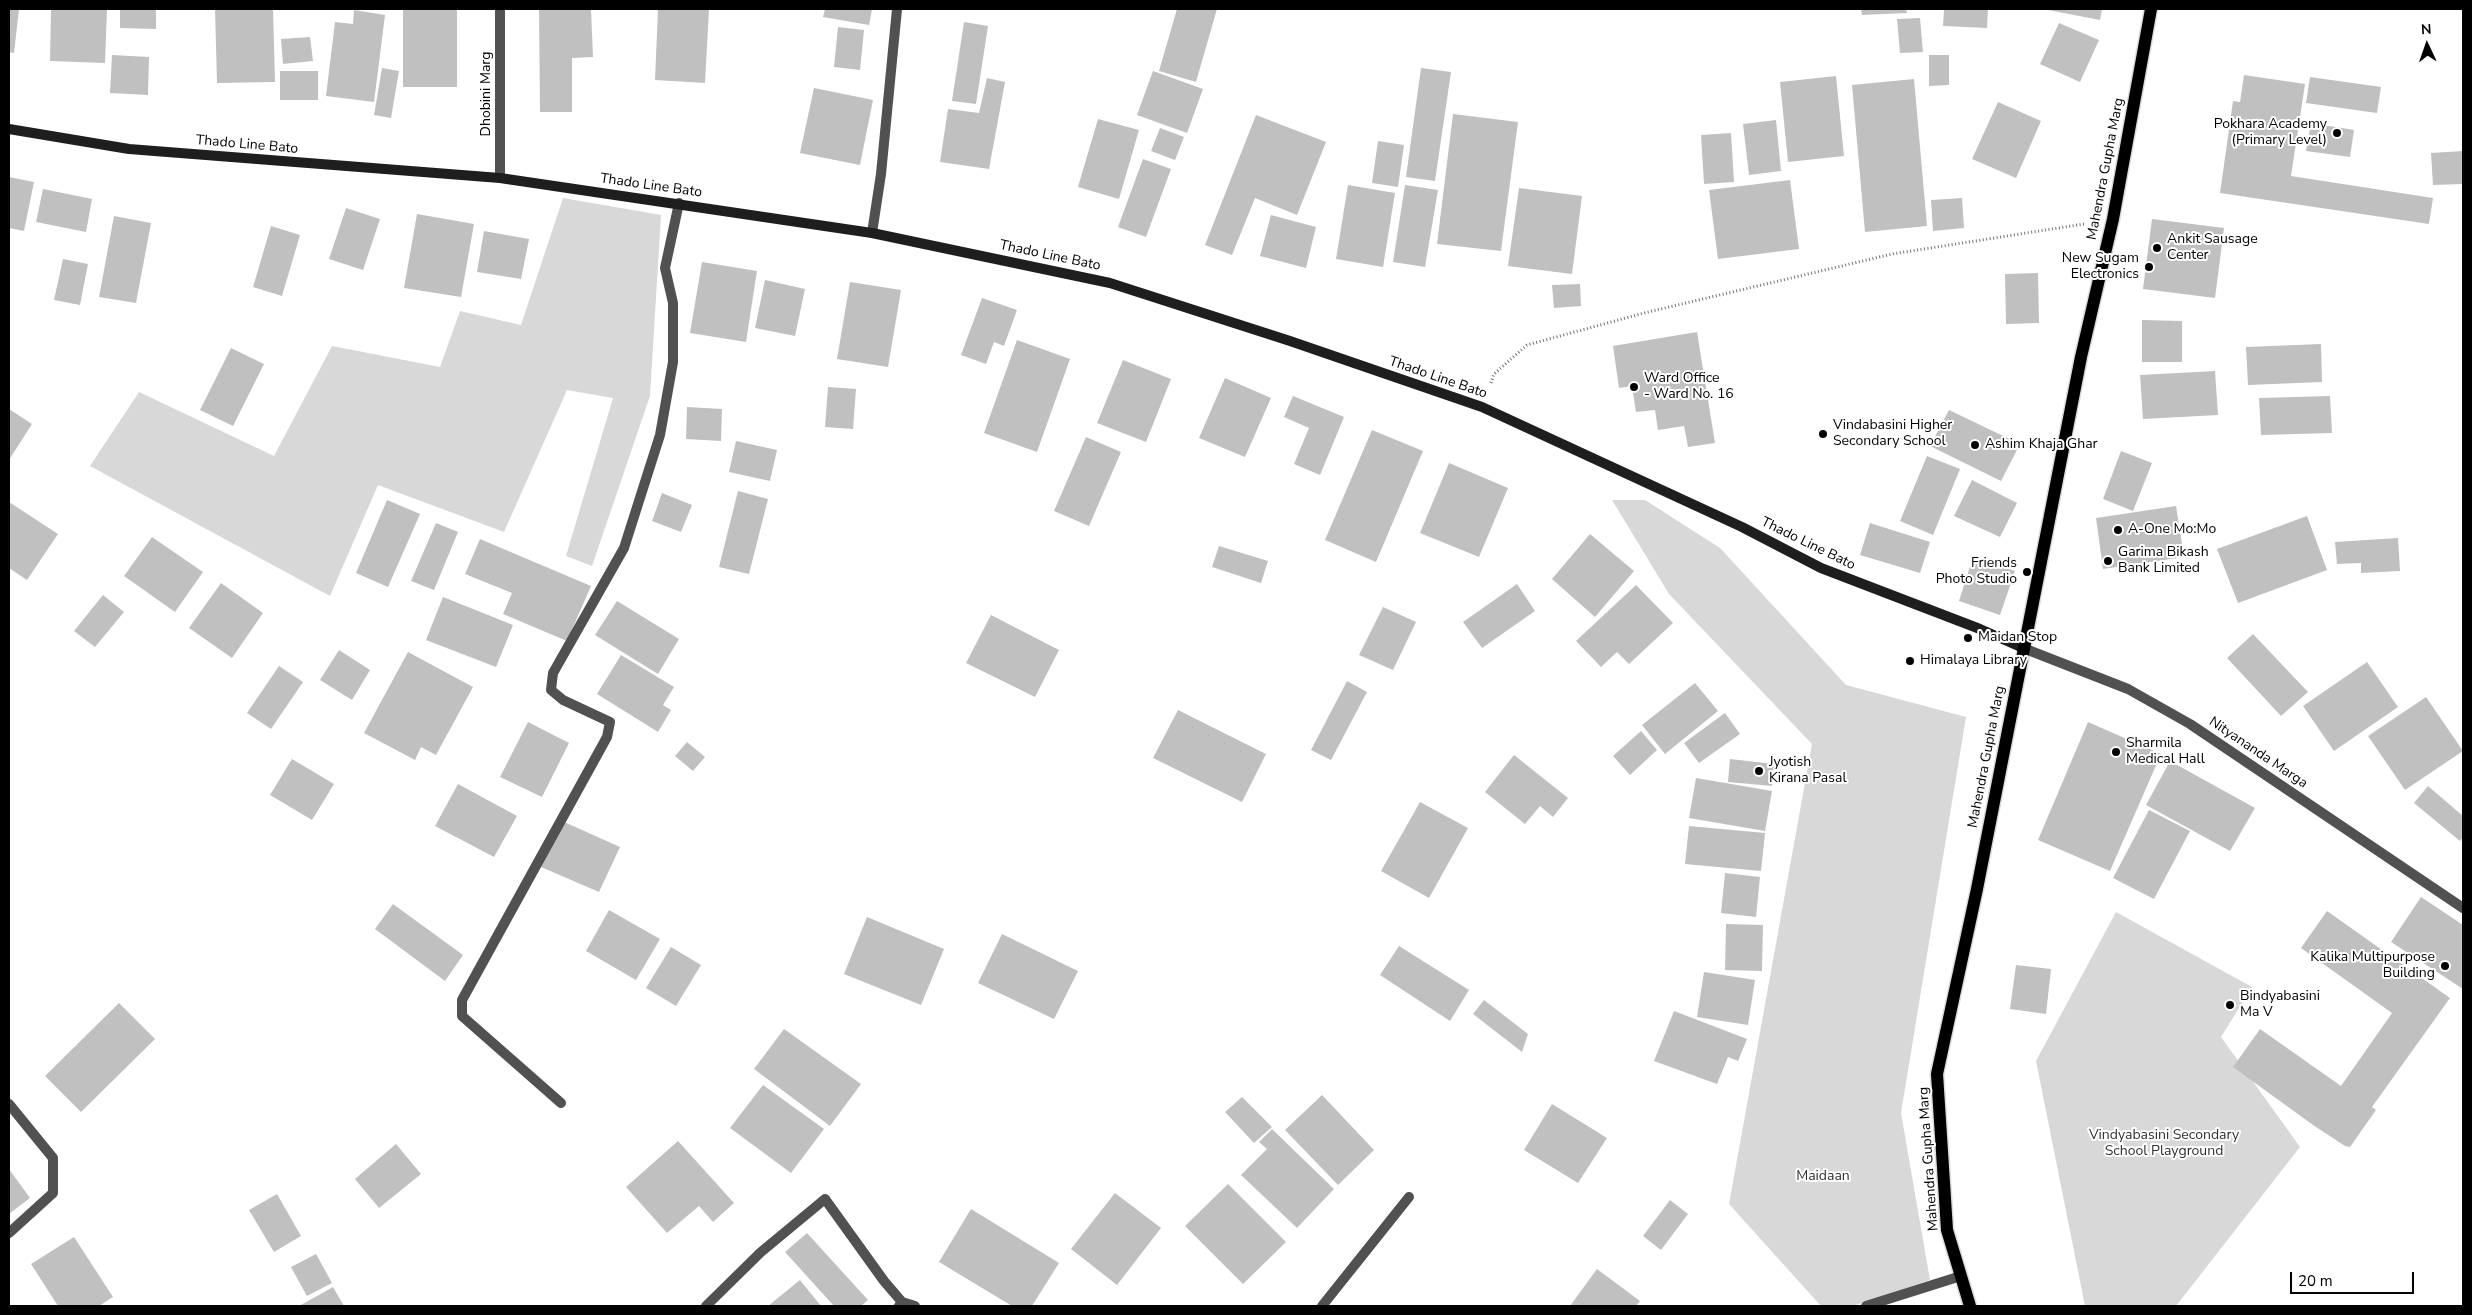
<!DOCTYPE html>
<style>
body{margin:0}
#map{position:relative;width:2472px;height:1315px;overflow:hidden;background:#fff;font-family:"Nunito Sans",sans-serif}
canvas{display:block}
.frame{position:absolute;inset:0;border:10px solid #000;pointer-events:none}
.north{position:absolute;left:2402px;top:20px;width:50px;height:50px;-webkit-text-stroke:4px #fff;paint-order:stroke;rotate:357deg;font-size:14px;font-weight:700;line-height:20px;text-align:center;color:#000}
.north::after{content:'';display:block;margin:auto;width:18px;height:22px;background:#000;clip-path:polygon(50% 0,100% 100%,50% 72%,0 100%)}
.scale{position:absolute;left:2290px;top:1272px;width:124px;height:22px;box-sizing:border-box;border:2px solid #000;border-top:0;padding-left:6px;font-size:15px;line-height:18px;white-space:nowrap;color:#000;-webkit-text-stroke:4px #fff;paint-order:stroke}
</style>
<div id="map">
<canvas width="2472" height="1315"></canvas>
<div class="frame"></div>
<div class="north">N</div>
<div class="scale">20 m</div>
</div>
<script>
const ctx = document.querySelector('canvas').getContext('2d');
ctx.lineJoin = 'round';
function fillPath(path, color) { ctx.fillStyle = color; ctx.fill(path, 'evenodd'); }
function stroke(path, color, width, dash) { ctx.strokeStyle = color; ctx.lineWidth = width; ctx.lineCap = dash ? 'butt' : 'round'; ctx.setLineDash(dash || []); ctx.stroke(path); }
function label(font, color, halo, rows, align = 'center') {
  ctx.font = font + ' "Nunito Sans",sans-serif'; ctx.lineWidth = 4; ctx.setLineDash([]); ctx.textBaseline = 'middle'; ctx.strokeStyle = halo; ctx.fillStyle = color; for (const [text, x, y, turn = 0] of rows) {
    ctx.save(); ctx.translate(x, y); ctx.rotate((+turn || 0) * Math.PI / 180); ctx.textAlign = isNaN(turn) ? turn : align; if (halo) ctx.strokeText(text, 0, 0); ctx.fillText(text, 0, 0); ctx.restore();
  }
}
fillPath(new Path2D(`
 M563 198 661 215 650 396 592 566 566 556 613 398 567 390 504 532 378 485 330 596 90 466 139 392 274 456 332 346 440 367 460 311 521 325Z
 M1612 500H1645L1720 548 1846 685 1966 717 1901 1113 1930 1280 1853 1306H1821L1729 1204 1812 744 1669 594Z
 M2116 912 2252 987 2221 1037 2300 1147 2176 1306H2085L2036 1061Z`), '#d8d8d8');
fillPath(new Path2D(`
 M9 9H19L14 53 9 52Z
 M51 9H107L105 63 50 61Z
 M120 9H156V29L120 28Z
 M215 9H273L275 82 217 83Z
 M403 9H457V87H403Z
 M539 9H591L593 57 572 58V112H540Z
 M658 9H709L705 83 655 80Z
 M825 9H872L869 25 823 17Z
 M1177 9H1217L1196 82 1159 71Z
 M1861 9H1906L1907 13 1862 15Z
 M1944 9H1988L1987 28 1943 26Z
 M2043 9H2102L2100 20Z
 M354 10 385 15 374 102 326 96 335 22 353 24Z
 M1920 18 1923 52 1900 53 1897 19Z
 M964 22 988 26 976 104 952 101Z
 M2059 23 2099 40 2080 82 2040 64Z
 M838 27 864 30 860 70 834 67Z
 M310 37 313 61 283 64 281 39Z
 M112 55 149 57 148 95 110 93Z
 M1929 55H1949V85L1929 86Z
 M382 68 399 71 391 118 374 115Z
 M1421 68 1451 72 1435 181 1406 177Z
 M280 71H318V100H280Z
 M1153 71 1203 89 1187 133 1137 115Z
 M2244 75 2305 84 2291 176 2433 198 2429 224 2220 193 2233 101 2240 102Z
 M1836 76 1844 156 1788 162 1780 82Z
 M2310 77 2381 87 2377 113 2306 103Z
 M987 78 1005 82 989 169 940 162 948 109 979 113Z
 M1914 79 1927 226 1865 232 1852 85Z
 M814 88 873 100 860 165 800 153Z
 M1998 102 2041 121 2016 178 1972 159Z
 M1453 114 1518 122 1501 251 1437 244Z
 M1256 115 1326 142 1297 215 1255 198 1232 255 1205 245Z
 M1098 119 1139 130 1119 199 1078 187Z
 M1776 120 1781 171 1749 175 1743 124Z
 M2311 123 2354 130 2350 157 2306 151Z
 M1160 128 1184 137 1175 160 1151 151Z
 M1731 133 1734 182 1704 184 1701 135Z
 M1378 141 1404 145 1398 187 1372 183Z
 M2463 151V184L2433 185 2431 153Z
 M1143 159 1171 169 1146 237 1118 227Z
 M9 177 34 182 24 231 9 228Z
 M1790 180 1799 249 1718 259 1709 190Z
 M1348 185 1395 193 1383 267 1336 259Z
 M1405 185 1438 190 1425 267 1393 262Z
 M1519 188 1582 196 1572 274 1508 266Z
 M43 189 92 199 86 232 36 222Z
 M1962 198 1964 228 1933 231 1931 200Z
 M346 208 380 219 363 270 329 259Z
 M417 214 474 224 461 297 404 288Z
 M1271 215 1316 227 1306 268 1260 256Z
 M114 216 151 223 136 303 99 297Z
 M2152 219 2224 228 2215 298 2143 289Z
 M271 226 300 235 282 296 253 287Z
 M484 231 529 239 521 279 477 272Z
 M63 259 88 264 80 305 54 300Z
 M702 262 757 271 746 342 690 333Z
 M2038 273 2039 323 2006 324 2005 274Z
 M765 280 805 289 795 336 755 328Z
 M850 282 901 290 888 367 837 359Z
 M1580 284 1581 306 1554 308 1552 285Z
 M982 298 1017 310 1004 346 994 342 986 364 961 355Z
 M2142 320 2182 321V362H2142Z
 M1697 332 1715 443 1688 447 1684 426 1658 430 1655 410 1636 412 1632 386 1619 388 1613 346Z
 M1017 340 1070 359 1037 452 984 433Z
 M2321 344 2322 382 2248 385 2246 347Z
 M231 348 264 364 233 426 200 410Z
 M1123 360 1171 379 1146 442 1097 423Z
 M2215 371 2218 415 2143 419 2140 375Z
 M1225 378 1271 398 1245 457 1199 438Z
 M828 387 856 389 853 429 825 427Z
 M1293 396 1344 417 1320 475 1294 464 1309 428 1284 417Z
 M2330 396 2332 433 2261 435 2259 398Z
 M687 407 722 409 721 441 686 439Z
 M9 409 32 424 9 460Z
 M1949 410 2020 444 2001 481 1930 446Z
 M1372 430 1423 451 1376 562 1325 540Z
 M1086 437 1121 452 1089 526 1054 511Z
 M736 441 777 450 770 481 729 472Z
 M2121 451 2152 463 2133 511 2103 499Z
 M1927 456 1960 469 1933 535 1900 521Z
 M1449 463 1508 488 1479 557 1420 533Z
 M1972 480 2017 503 2000 537 1954 516Z
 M738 491 768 499 749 574 719 567Z
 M662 493 692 505 681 532 652 521Z
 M387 500 420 514 388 587 356 573Z
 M9 502 58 534 27 580 9 568Z
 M2176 506 2184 557 2103 569 2096 518Z
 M2307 516 2327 570 2238 603 2217 549Z
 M436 523 458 532 434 590 411 581Z
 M1870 523 1930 542 1920 573 1860 555Z
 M1590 534 1634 571 1595 617 1552 579Z
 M152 537 203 572 175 612 124 576Z
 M2398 538 2400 571 2361 573V563L2337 564 2335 542Z
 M480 539 591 586 567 641 503 614 512 593 465 574Z
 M1219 546 1268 561 1261 583 1212 567Z
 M1973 557 2015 571 2000 615 1959 601Z
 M221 583 263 613 232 658 189 628Z
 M1517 584 1535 611 1482 648 1463 622Z
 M1636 585 1673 623 1629 664 1617 652 1601 667 1576 641Z
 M103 595 124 612 95 647 74 631Z
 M443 597 513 625 496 667 426 640Z
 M617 601 679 639 658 674 595 635Z
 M1383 607 1416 622 1393 670 1359 655Z
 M991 615 1059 650 1035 697 966 663Z
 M2253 634 2308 692 2281 716 2227 658Z
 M339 650 370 670 352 700 320 680Z
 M408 652 473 687 436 755 421 747 415 760 364 733Z
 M621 655 674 687 663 705 671 710 658 732 597 694Z
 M2367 662 2398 707 2334 751 2303 706Z
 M279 666 303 682 271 729 247 713Z
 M1347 681 1367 692 1331 760 1311 750Z
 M1695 683 1718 711 1665 754 1642 725Z
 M2426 697 2463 751 2405 790 2368 736Z
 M1178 710 1266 754 1242 802 1153 758Z
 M1725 713 1740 734 1699 763 1684 743Z
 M528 722 569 743 542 797 500 777Z
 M2088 722 2161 754 2110 871 2038 840Z
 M1641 731 1657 750 1630 775 1613 756Z
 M687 742 705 757 693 771 675 756Z
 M1514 755 1568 798 1553 817 1540 806 1525 824 1485 792Z
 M292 759 334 784 312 820 270 795Z
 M1730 759 1774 764 1772 786 1728 782Z
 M2170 761 2255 808 2230 851 2146 805Z
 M1696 778 1772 791 1765 831 1689 818Z
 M458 784 517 816 494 857 435 826Z
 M2428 786 2463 816V837L2460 841 2414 803Z
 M1420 802 1468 828 1429 898 1381 871Z
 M2149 810 2190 831 2154 899 2113 878Z
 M562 821 620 847 599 892 541 867Z
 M1689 826 1765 833 1761 871 1685 864Z
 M1725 873 1760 877 1756 917 1721 913Z
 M2421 897 2463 925V989L2391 942Z
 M393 904 463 955 445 981 375 929Z
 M609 910 660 939 636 980 586 951Z
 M2327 911 2450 998 2372 1107 2376 1110 2350 1147 2345 1146 2313 1125 2233 1067 2260 1029 2341 1086 2392 1013 2301 948Z
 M867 917 944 949 921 1005 844 974Z
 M1726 924 1763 925 1762 971 1725 970Z
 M1002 934 1078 971 1054 1019 978 983Z
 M1399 946 1469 990 1450 1021 1380 975Z
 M671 947 701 965 676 1006 646 988Z
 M2016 965 2051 969 2046 1014 2010 1009Z
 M1704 972 1755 980 1748 1025 1697 1017Z
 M1484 1000 1528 1034 1522 1052 1473 1014Z
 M119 1003 155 1039 81 1112 45 1076Z
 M1674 1011 1747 1039 1738 1061 1728 1057 1717 1084 1654 1061Z
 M784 1029 861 1084 830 1126 754 1069Z
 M763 1085 824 1129 791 1173 730 1128Z
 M1322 1095 1374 1150 1338 1185 1285 1130Z
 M1242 1097 1272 1127 1254 1143 1225 1112Z
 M1552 1104 1607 1138 1578 1183 1524 1150Z
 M1272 1129 1334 1189 1297 1228 1241 1175 1267 1149 1259 1142Z
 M678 1141 734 1203 713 1222 699 1206 667 1233 626 1187Z
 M396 1144 421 1174 379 1208 355 1179Z
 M9 1169 30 1198 9 1214Z
 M1228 1184 1286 1242 1243 1284 1185 1226Z
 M1115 1193 1161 1228 1117 1285 1071 1249Z
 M277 1194 301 1236 274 1252 249 1210Z
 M1670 1200 1688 1214 1661 1250 1643 1236Z
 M971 1209 1059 1263 1032 1306H1012L939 1262Z
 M807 1233 868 1300 861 1306H834L785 1252Z
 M74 1237 113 1297 99 1306H58L31 1264Z
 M316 1254 332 1283 307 1296 291 1267Z
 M1597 1269 1640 1301 1636 1306H1570Z
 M800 1280 821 1306H768Z
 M333 1287 344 1306H299Z`), '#c0c0c0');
const primary = new Path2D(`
 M1970 1306 1947 1230 1937 1074 1977 889 2081 357 2113 219 2151 9`);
stroke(primary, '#dbdbdb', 15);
stroke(new Path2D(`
 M1491 383 1494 374 1527 345 1644 313 1892 254 2084 224`), '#737373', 3, [1, 2.5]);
stroke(new Path2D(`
 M872 233 881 174 897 9`), '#515151', 10);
stroke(new Path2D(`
 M500 178V9
 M2023 648 2128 689 2190 724 2463 908
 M561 1103 462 1016V1000L607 737 610 722 563 700 551 690 553 673 624 548 660 435 673 362V303L665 268 679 203
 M9 1104 53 1158V1193L9 1233
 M706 1306 761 1252 825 1199 884 1281 902 1302
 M899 1306 902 1302 915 1306
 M1322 1306 1409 1197
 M1866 1306 1961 1276`), '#515151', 10);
stroke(new Path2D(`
 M9 129 129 149 500 178 872 233 1110 283 1290 341 1482 407 1742 527 1821 568 1980 629 2023 648`), '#1e1e1e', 10);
stroke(primary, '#000', 12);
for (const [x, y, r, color] of [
 [2337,133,5,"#000"],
 [2157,248,5,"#000"],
 [2149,267,5,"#000"],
 [1634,387,5,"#000"],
 [1823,434,5,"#000"],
 [1975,445,5,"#000"],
 [2118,530,5,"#000"],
 [2108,561,5,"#000"],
 [2027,572,5,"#000"],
 [1968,638,5,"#000"],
 [1910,661,5,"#000"],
 [2116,752,5,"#000"],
 [1759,771,5,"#000"],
 [2445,966,5,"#000"],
 [2230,1005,5,"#000"]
]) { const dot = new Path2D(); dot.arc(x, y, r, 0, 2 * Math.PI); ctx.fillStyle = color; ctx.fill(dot); stroke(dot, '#fff', 2); }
label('14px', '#000', '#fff', [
 ["Dhobini Marg",487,94,-90],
 ["Thado Line Bato",247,145,5],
 ["Mahendra Gupha Marg",2106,169,-79],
 ["Thado Line Bato",651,186,8],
 ["Thado Line Bato",1050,256,12],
 ["Thado Line Bato",1438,378,19],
 ["Thado Line Bato",1808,544,26],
 ["Nityananda Marga",2258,753,34],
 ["Mahendra Gupha Marg",1987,757,-79],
 ["Mahendra Gupha Marg",1929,1159,-94]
]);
label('14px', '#000', '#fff', [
 ["Pokhara Academy",2327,125,"right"],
 ["(Primary Level)",2327,141,"right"],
 ["Ankit Sausage",2167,240],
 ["Center",2167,256],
 ["New Sugam",2139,259,"right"],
 ["Electronics",2139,275,"right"],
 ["Ward Office",1644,379],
 ["- Ward No. 16",1644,395],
 ["Vindabasini Higher",1833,426],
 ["Secondary School",1833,442],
 ["Ashim Khaja Ghar",1985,445],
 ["A-One Mo:Mo",2128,530],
 ["Garima Bikash",2118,553],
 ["Bank Limited",2118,569],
 ["Friends",2017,564,"right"],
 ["Photo Studio",2017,580,"right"],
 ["Maidan Stop",1978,638],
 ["Himalaya Library",1920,661],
 ["Sharmila",2126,744],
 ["Medical Hall",2126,760],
 ["Jyotish",1769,763],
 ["Kirana Pasal",1769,779],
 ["Kalika Multipurpose",2435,958,"right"],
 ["Building",2435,974,"right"],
 ["Bindyabasini",2240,997],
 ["Ma V",2240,1013]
], 'left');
label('14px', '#2f2f2f', '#fff', [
 ["Vindyabasini Secondary",2164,1136],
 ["School Playground",2164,1152],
 ["Maidaan",1823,1177]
]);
</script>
